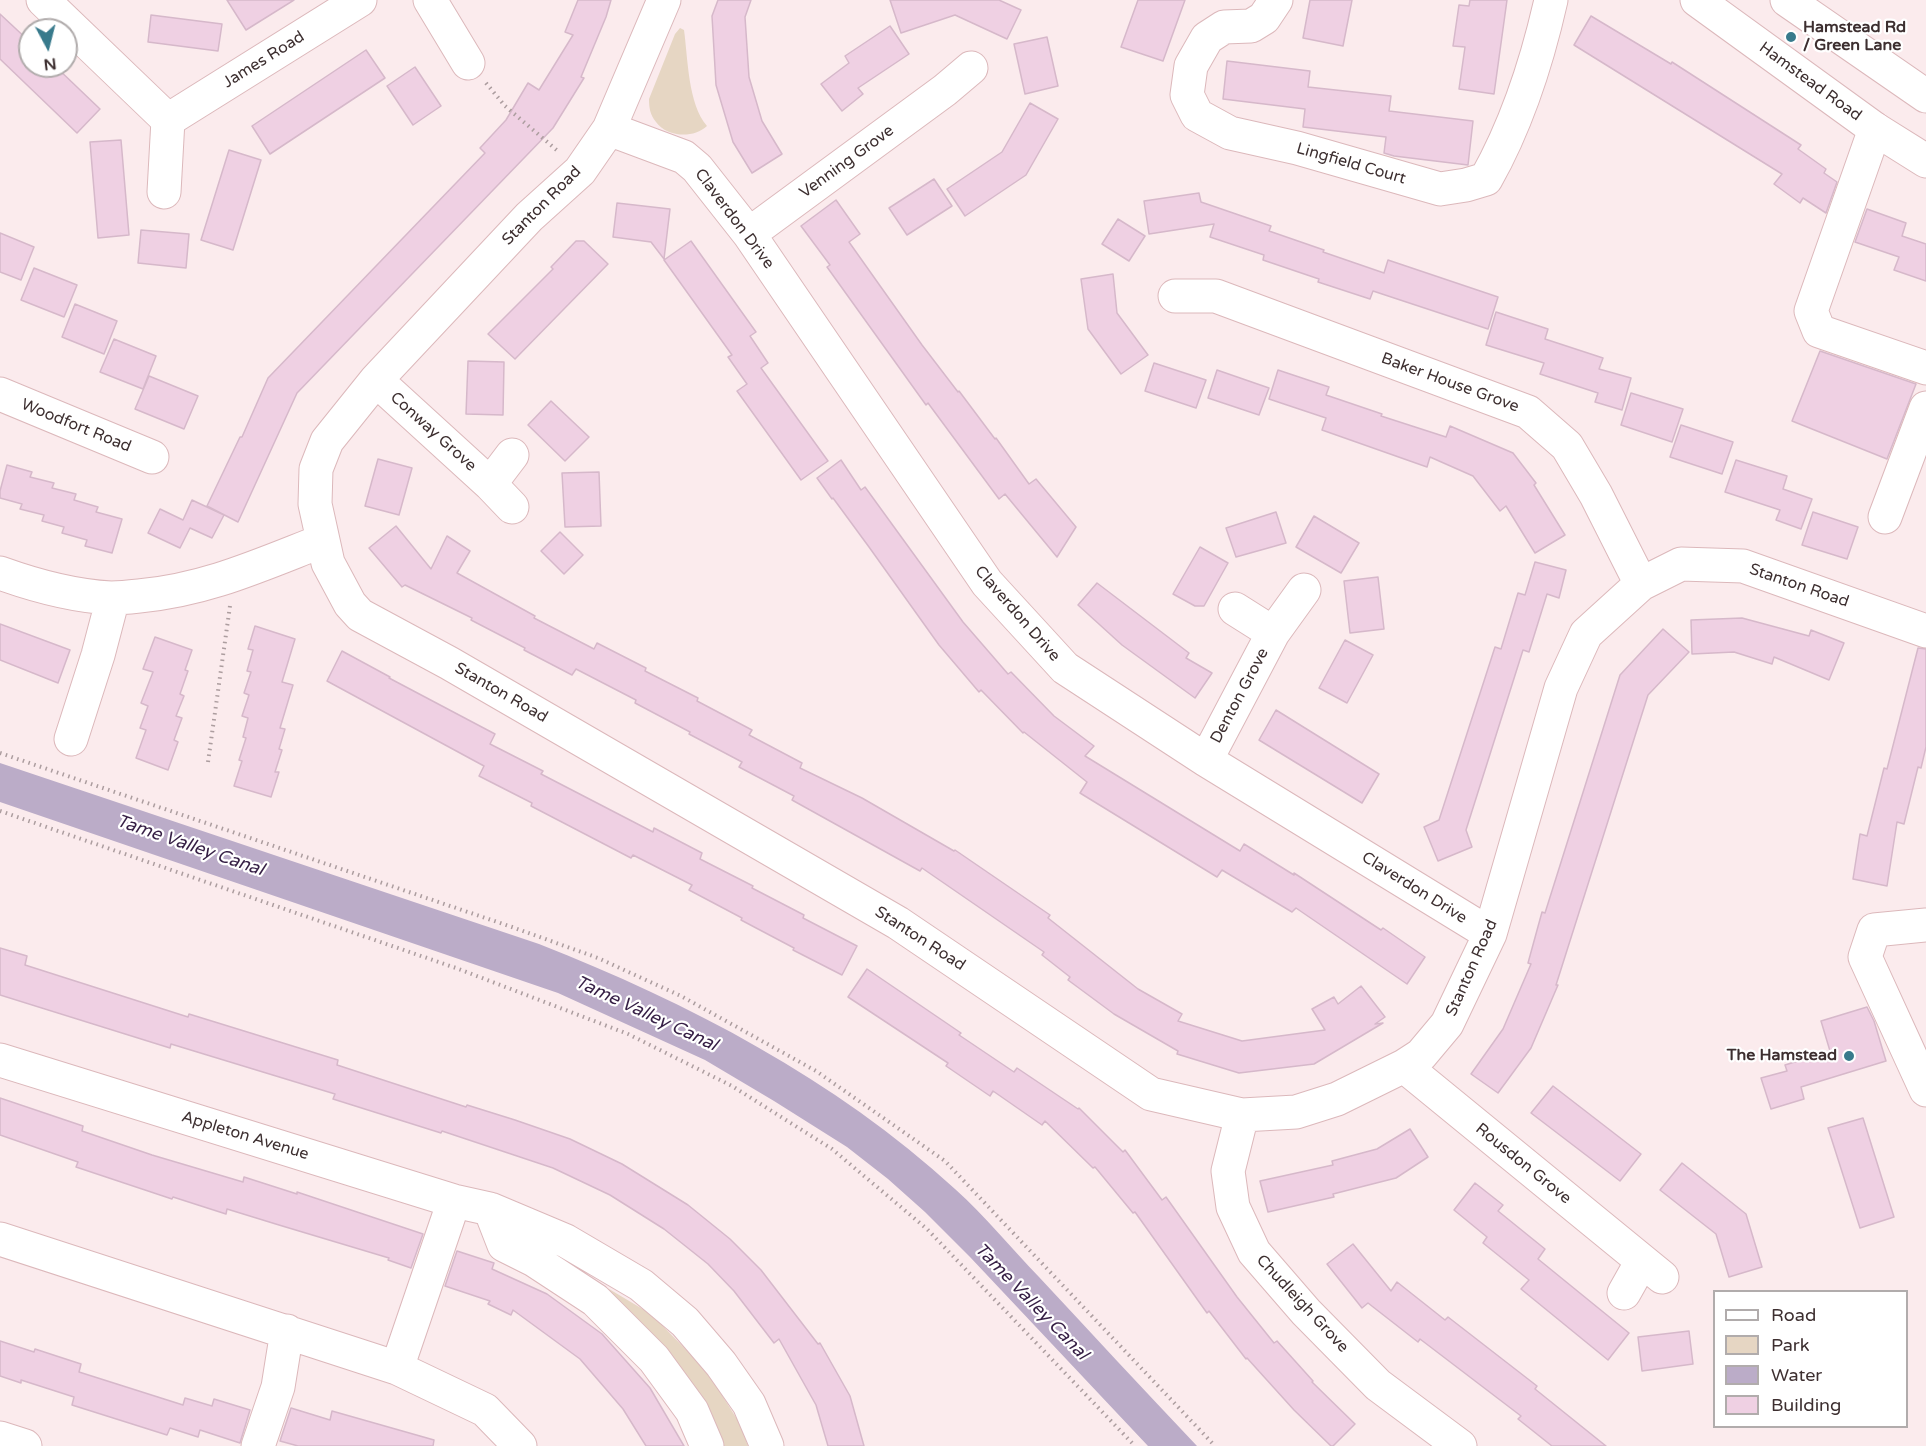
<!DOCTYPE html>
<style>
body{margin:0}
#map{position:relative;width:1926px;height:1446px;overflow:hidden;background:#fbebed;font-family:"Varela Round",sans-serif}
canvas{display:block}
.legend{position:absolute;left:1713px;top:1290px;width:195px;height:138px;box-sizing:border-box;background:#fff;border:2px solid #b1acac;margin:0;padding:8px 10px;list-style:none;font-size:18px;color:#3d2f30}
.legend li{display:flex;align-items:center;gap:12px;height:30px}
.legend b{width:30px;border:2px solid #b1acac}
.north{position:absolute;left:18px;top:18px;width:60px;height:60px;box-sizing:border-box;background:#fff;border:2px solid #b1acac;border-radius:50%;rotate:173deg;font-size:16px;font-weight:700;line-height:24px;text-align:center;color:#3d2f30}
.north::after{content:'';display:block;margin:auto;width:21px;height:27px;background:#387a8c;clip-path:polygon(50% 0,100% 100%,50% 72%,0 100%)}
</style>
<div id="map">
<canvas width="1926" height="1446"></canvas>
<ul class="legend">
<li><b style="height:8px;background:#fff"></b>Road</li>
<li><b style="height:16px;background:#e6d6c3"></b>Park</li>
<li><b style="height:16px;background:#bbacc8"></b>Water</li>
<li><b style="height:16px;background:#efd0e3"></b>Building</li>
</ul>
<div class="north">N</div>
</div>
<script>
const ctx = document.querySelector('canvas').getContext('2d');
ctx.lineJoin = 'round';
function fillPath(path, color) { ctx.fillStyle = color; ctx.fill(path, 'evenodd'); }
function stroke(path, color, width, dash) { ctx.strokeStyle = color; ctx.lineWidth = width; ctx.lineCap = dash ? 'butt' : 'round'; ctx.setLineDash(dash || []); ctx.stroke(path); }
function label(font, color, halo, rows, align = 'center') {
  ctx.font = font + ' "Varela Round",sans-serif'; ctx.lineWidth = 4.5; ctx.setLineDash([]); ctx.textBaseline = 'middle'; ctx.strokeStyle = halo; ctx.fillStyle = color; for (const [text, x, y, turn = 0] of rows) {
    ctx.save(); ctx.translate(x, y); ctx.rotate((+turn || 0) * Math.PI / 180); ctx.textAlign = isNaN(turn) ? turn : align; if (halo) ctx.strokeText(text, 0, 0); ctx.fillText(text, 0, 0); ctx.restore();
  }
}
fillPath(new Path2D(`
 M680 28 684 30C688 59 688 104 707 126 693 139 667 137 656 122 650 115 649 107 649 99L675 34Z
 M525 1239 651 1314 707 1371 740 1424 748 1446H715Z`), '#e6d6c3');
fillPath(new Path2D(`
 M0 763 539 944C689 1003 835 1079 955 1189 985 1216 1011 1248 1039 1277 1092 1334 1144 1390 1197 1446H1148L970 1257 925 1212 888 1179 847 1147 774 1101 705 1060 558 993 0 802Z`), '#bbacc8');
const building = new Path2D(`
 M227 0H294L246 30Z
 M578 0H611L606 17 581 77 584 78 553 128 297 393 238 522 207 506 240 437H242L268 378 485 153 480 148 506 120 528 83 539 90 573 35 565 32Z
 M718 0H751L745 17 749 77 762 121 782 154 752 173 733 142 716 85 712 16Z
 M890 0H999L1021 10 1007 39 955 15 901 33Z
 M1138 0H1185L1163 61 1121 47Z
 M1310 0H1352L1343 46 1303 38Z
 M1470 0H1507L1494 94 1459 89 1465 47 1453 46 1459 5 1469 6Z
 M0 14 30 42V66H55L100 109 77 133 0 59Z
 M151 15 222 24 218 51 148 42Z
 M1591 16 1671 64 1672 62 1801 145 1798 149 1826 169 1824 173 1837 182 1826 213 1803 198 1800 203 1774 184 1782 174 1574 45Z
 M890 26 909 54 858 88 863 94 842 111 821 84 849 63 845 56Z
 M1047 37 1058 86 1025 94 1014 44Z
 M366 50 385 78 270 154 252 126Z
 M1227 61 1310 71 1308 87 1391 96 1389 111 1473 121 1468 165 1394 156 1384 153 1386 137 1303 127 1305 109 1223 99Z
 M415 67 441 106 413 125 387 86Z
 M1030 103 1058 119 1026 175 965 216 947 189 1002 152Z
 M121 140 129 235 98 238 90 142Z
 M229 150 261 160 233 250 201 240Z
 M934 179 952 206 907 235 889 208Z
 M1199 193 1201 202 1271 226 1269 231 1324 250 1323 252 1384 273 1388 260 1498 297 1488 329 1373 291 1370 299 1318 282 1319 279 1263 260 1264 255 1210 237 1214 224 1149 234 1144 201Z
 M836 200 860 234 849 242 922 345 958 392 959 391 995 439 996 438 1029 484 1036 479 1076 527 1057 557 1005 494 999 499 928 403 926 405 827 267 830 265 801 226Z
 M617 203 670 209 664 259 651 242 613 237Z
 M1867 209 1906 223 1902 236 1926 244V281L1894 270 1899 257 1855 242Z
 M1118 219 1145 236 1129 261 1102 244Z
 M141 230 189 234 186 268 138 263Z
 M0 233 34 247 21 280 0 272Z
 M576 241H584L608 264 515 359 488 334 553 269 551 267Z
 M691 241 756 332 750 336 768 363 761 368 828 461 801 480 737 391 747 384 728 357 732 355 664 260Z
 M34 268 77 285 64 317 21 300Z
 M1113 274 1117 313 1148 355 1121 374 1088 329 1081 279Z
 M75 304 117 321 104 354 62 337Z
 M1496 312 1548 329 1545 339 1603 358 1599 369 1631 378 1622 410 1595 402 1598 393 1540 374 1544 363 1486 345Z
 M114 339 156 356 143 389 100 372Z
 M1820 351 1916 384 1887 459 1792 421Z
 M468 361 504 362 503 415 466 414Z
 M1154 363 1206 380 1196 408 1145 391Z
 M1217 370 1269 388 1259 415 1208 398Z
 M1278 370 1329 387 1326 395 1382 414 1381 416 1446 437 1450 426 1513 453 1536 483 1534 485 1565 535 1535 553 1506 506 1500 511 1473 476 1430 457 1427 467 1322 430 1326 418 1269 399Z
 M149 376 198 396 184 429 135 409Z
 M1631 393 1683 409 1672 442 1621 425Z
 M551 401 589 437 565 461 528 425Z
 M1681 425 1733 442 1722 474 1670 457Z
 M378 459 412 468 399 515 365 506Z
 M841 460 861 490 865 487 963 622 1008 674 1011 672 1054 716 1094 746 1085 756 1240 851 1244 844 1294 875V873L1381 930 1383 928 1425 957 1407 984 1296 908 1292 912 1222 870 1217 877 1080 793 1087 782 1024 732 1023 733 981 690 979 692 939 645 869 547 833 498 832 499 817 478Z
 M1736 460 1787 476 1783 489 1812 499 1801 529 1776 520 1780 510 1725 492Z
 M7 465 32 472 30 477 54 483 52 488 76 494 74 500 98 507 96 512 122 519 112 553 85 546 87 540 62 533 64 527 42 521 44 515 20 509 22 504 0 498V491Z
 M599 472 601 526 565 527 562 473Z
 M192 500 224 515 212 538 190 528 180 548 148 533 160 509 183 520Z
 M1276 512 1286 543 1236 557 1226 528Z
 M1813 512 1858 527 1847 559 1802 545Z
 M1314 516 1359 543 1341 573 1296 547Z
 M396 526 431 569 447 536 470 551 457 573 535 616 534 618 594 649 597 643 646 668 645 671 698 698 697 701 752 730 749 735 802 763 800 768 862 798 954 851 955 850 1050 915 1048 918 1138 989 1182 1014 1178 1021 1242 1041 1325 1030 1312 1009 1334 997 1338 1004 1361 986 1385 1017 1375 1024 1383 1023 1314 1064 1239 1073 1177 1054 1178 1051 1114 1014 1068 980 1070 977 1042 955 1044 952 922 868 920 871 792 800 794 796 739 767 742 762 689 734 690 732 635 703 636 700 576 669 572 675 524 650 525 648 471 620 472 618 405 585 402 587 369 548Z
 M560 532 583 555 564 574 541 551Z
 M1200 547 1228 563 1204 606H1195L1173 594Z
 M1535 562 1566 570 1559 598 1547 594 1529 652 1523 650 1466 830 1472 847 1438 861 1424 827 1439 820 1495 647 1501 649 1518 593 1525 595Z
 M1378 577 1384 629 1350 633 1344 581Z
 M1097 583 1189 653 1186 658 1212 673 1195 698 1122 645 1078 605Z
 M1742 618 1809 636 1811 630 1844 643 1829 680 1774 657 1772 664 1734 652 1692 654 1691 620Z
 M0 624 70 650 58 683 0 660Z
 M255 626 295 639 282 682 293 685 280 728 285 729 279 749 282 750 275 772H279L271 797 234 786 242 761 239 760 246 738 243 737 248 718 242 716 249 695 244 693 251 672 247 671 253 650 248 649Z
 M1663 629 1689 652 1648 695 1556 985H1558L1531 1048 1498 1093 1471 1074 1503 1029 1531 964 1528 963 1542 912 1545 913 1620 675Z
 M155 637 192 650 185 670 188 671 180 694 184 696 176 716 182 718 174 740 178 742 168 770 136 758 146 730 140 728 148 706 141 703 153 672 143 669Z
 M1345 640 1373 655 1347 703 1319 688Z
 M1918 648 1926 649V747L1921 768 1918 767 1904 824 1897 822 1887 886 1853 879 1860 834 1867 836 1884 768 1887 769Z
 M342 651 390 677 389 678 495 734 490 744 543 771 541 774 653 832 654 828 702 853 700 859 753 886 752 888 804 915 803 918 857 946 842 975 793 950 794 948 741 920 742 918 689 890 692 885 633 855 631 858 531 806 532 803 479 776 484 766 327 681Z
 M1276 710 1379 774 1362 803 1259 740Z
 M0 948 27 956 25 965 188 1017 189 1014 338 1060 337 1065 466 1107 467 1105 515 1120 570 1139 622 1164 688 1205 730 1239 761 1270 818 1344 820 1343 850 1396 864 1446H828L816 1405 779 1339 774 1343 734 1291 708 1264 664 1229 610 1195 553 1168 442 1131 441 1133 333 1099 335 1094 171 1044 170 1048 0 995Z
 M867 969 961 1033 959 1035 1014 1072 1017 1068 1078 1109 1079 1108 1123 1152 1125 1150 1162 1200 1166 1197 1237 1297 1274 1343 1277 1341 1313 1381 1312 1382 1355 1424 1333 1446H1331L1294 1410 1247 1358 1246 1359 1209 1311 1207 1313 1135 1212 1133 1213 1095 1167 1093 1168 1045 1121 1042 1125 993 1091 990 1096 946 1066 948 1063 848 997Z
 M1867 1007 1874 1021 1886 1061 1801 1087 1804 1099 1771 1109 1761 1078 1787 1071 1785 1065 1830 1051 1821 1021Z
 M1553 1086 1641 1154 1620 1181 1531 1113Z
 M0 1098 83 1126 82 1131 152 1155 243 1182 244 1177 297 1194V1192L423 1234 411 1268 388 1260 389 1258 279 1225 227 1209 226 1214 173 1197 172 1199 76 1167 78 1162 0 1135Z
 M1863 1118 1894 1217 1860 1228 1828 1128Z
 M1410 1129 1428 1157 1396 1178 1333 1194 1334 1197 1268 1212 1260 1181 1333 1165 1332 1161 1377 1149Z
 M1682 1163 1746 1214 1762 1267 1729 1277 1716 1234 1660 1190Z
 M1475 1183 1503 1205 1498 1211 1545 1249 1538 1259 1629 1333 1608 1360 1521 1289 1529 1280 1483 1243 1487 1237 1454 1210Z
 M1353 1244 1391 1291 1397 1282 1445 1320 1448 1317 1537 1386 1535 1389 1606 1446H1552L1518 1419 1521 1416 1420 1339 1418 1342 1368 1303 1362 1308 1327 1264Z
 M457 1251 494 1263 492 1269 547 1294 602 1334 650 1388 684 1446H646L623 1409 580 1359 513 1310 511 1315 488 1304 490 1301 445 1286Z
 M1689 1331 1693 1364 1642 1371 1638 1337Z
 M0 1341 34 1352 35 1349 81 1364 79 1372 183 1405 185 1398 212 1406 214 1399 250 1410 240 1443 200 1430 198 1437 170 1428 167 1435 72 1405 74 1397 21 1380V1383L0 1376Z
 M291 1408 330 1420 332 1411 434 1440 433 1446H298L280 1441Z`);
fillPath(building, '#efd0e3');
stroke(building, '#d6b8ca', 1.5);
const minor = new Path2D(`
 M43 0 168 120 360 0
 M430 0 468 63
 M664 0 609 129 580 171 529 217 376 380 327 441 316 469 315 504 328 563 350 604 360 615 449 663 898 923 1151 1094 1242 1115 1296 1112 1337 1099 1404 1066 1421 1055 1447 1024 1490 934 1561 688 1586 634 1641 584 1681 564 1743 566 1926 631
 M1276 0 1264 18 1251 26 1224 27 1207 38 1191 66 1187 95 1197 115 1230 133 1297 148 1440 189 1466 185 1486 179C1517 124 1537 62 1551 0
 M1787 0 1926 96
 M609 129 684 157 697 168 749 234 987 583 1065 668 1206 760 1490 934
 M1875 129 1811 311 1819 331 1926 368
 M164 192 168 120
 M749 234 945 90 971 68
 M1175 296H1216L1528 412 1567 446 1596 495 1641 584
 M376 380 490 484 512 507
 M0 394 152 457
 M490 484 512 455
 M1885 517 1926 408
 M0 573C36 586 73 596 111 598 120 598 130 597 139 596 206 590 260 565 322 541
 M1235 609 1273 633
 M71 739 98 655 113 598
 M1206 760 1273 633 1304 590
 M1926 925 1874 930 1865 957 1926 1090
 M0 1060 454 1201 490 1209 566 1241 641 1285 685 1322 721 1364 749 1404 767 1446
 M1404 1066 1662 1277
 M1242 1115 1228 1171 1233 1207 1254 1252 1306 1312 1378 1385 1460 1446
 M490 1209 504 1245 534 1260 595 1300 654 1359 692 1411 707 1446
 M0 1239 397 1368 485 1410 520 1446
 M1624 1293 1642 1261
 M397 1368 454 1201
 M0 1438 25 1446
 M258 1446 278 1387 287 1331`);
const major = new Path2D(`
 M1697 0 1875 129 1926 161`);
stroke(minor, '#dcb8bb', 35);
stroke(major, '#dcb8bb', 35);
stroke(new Path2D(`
 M486 83 505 106 559 152
 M0 753 512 927 598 958 681 996 816 1071 945 1161 1215 1446
 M208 762 230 606
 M0 811 456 968 628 1034 732 1086 832 1149 927 1229 1135 1446`), '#ac9d9f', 4, [1.5, 4.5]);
stroke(minor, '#fff', 33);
stroke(major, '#fff', 33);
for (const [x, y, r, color] of [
 [1791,37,6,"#387a8c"],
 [1849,1056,6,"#387a8c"]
]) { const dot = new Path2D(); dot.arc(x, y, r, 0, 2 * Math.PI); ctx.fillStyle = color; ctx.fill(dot); stroke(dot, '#fff', 2); }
label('bold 16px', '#3d2f30', '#fff', [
 ["Hamstead Rd",1803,28],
 ["/ Green Lane",1803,46],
 ["The Hamstead",1837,1056,"right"]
], 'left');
label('16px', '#3d2f30', '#fff', [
 ["James Road",264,60,-32],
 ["Hamstead Road",1810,82,36],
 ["Venning Grove",847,162,-36],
 ["Lingfield Court",1351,164,16],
 ["Stanton Road",542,206,-45],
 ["Claverdon Drive",734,219,53],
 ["Baker House Grove",1450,383,20],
 ["Woodfort Road",76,426,22],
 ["Conway Grove",433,432,42],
 ["Stanton Road",1799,586,19],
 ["Claverdon Drive",1017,614,49],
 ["Stanton Road",501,693,30],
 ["Denton Grove",1240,696,-62],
 ["Claverdon Drive",1414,888,32],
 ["Stanton Road",920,939,33],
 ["Stanton Road",1472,968,-66],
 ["Appleton Avenue",245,1136,17],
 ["Rousdon Grove",1523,1164,39],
 ["Chudleigh Grove",1302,1304,47]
]);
label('italic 18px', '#361f45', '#fff', [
 ["Tame Valley Canal",190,846,19],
 ["Tame Valley Canal",646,1014,25],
 ["Tame Valley Canal",1031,1302,46]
]);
</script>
